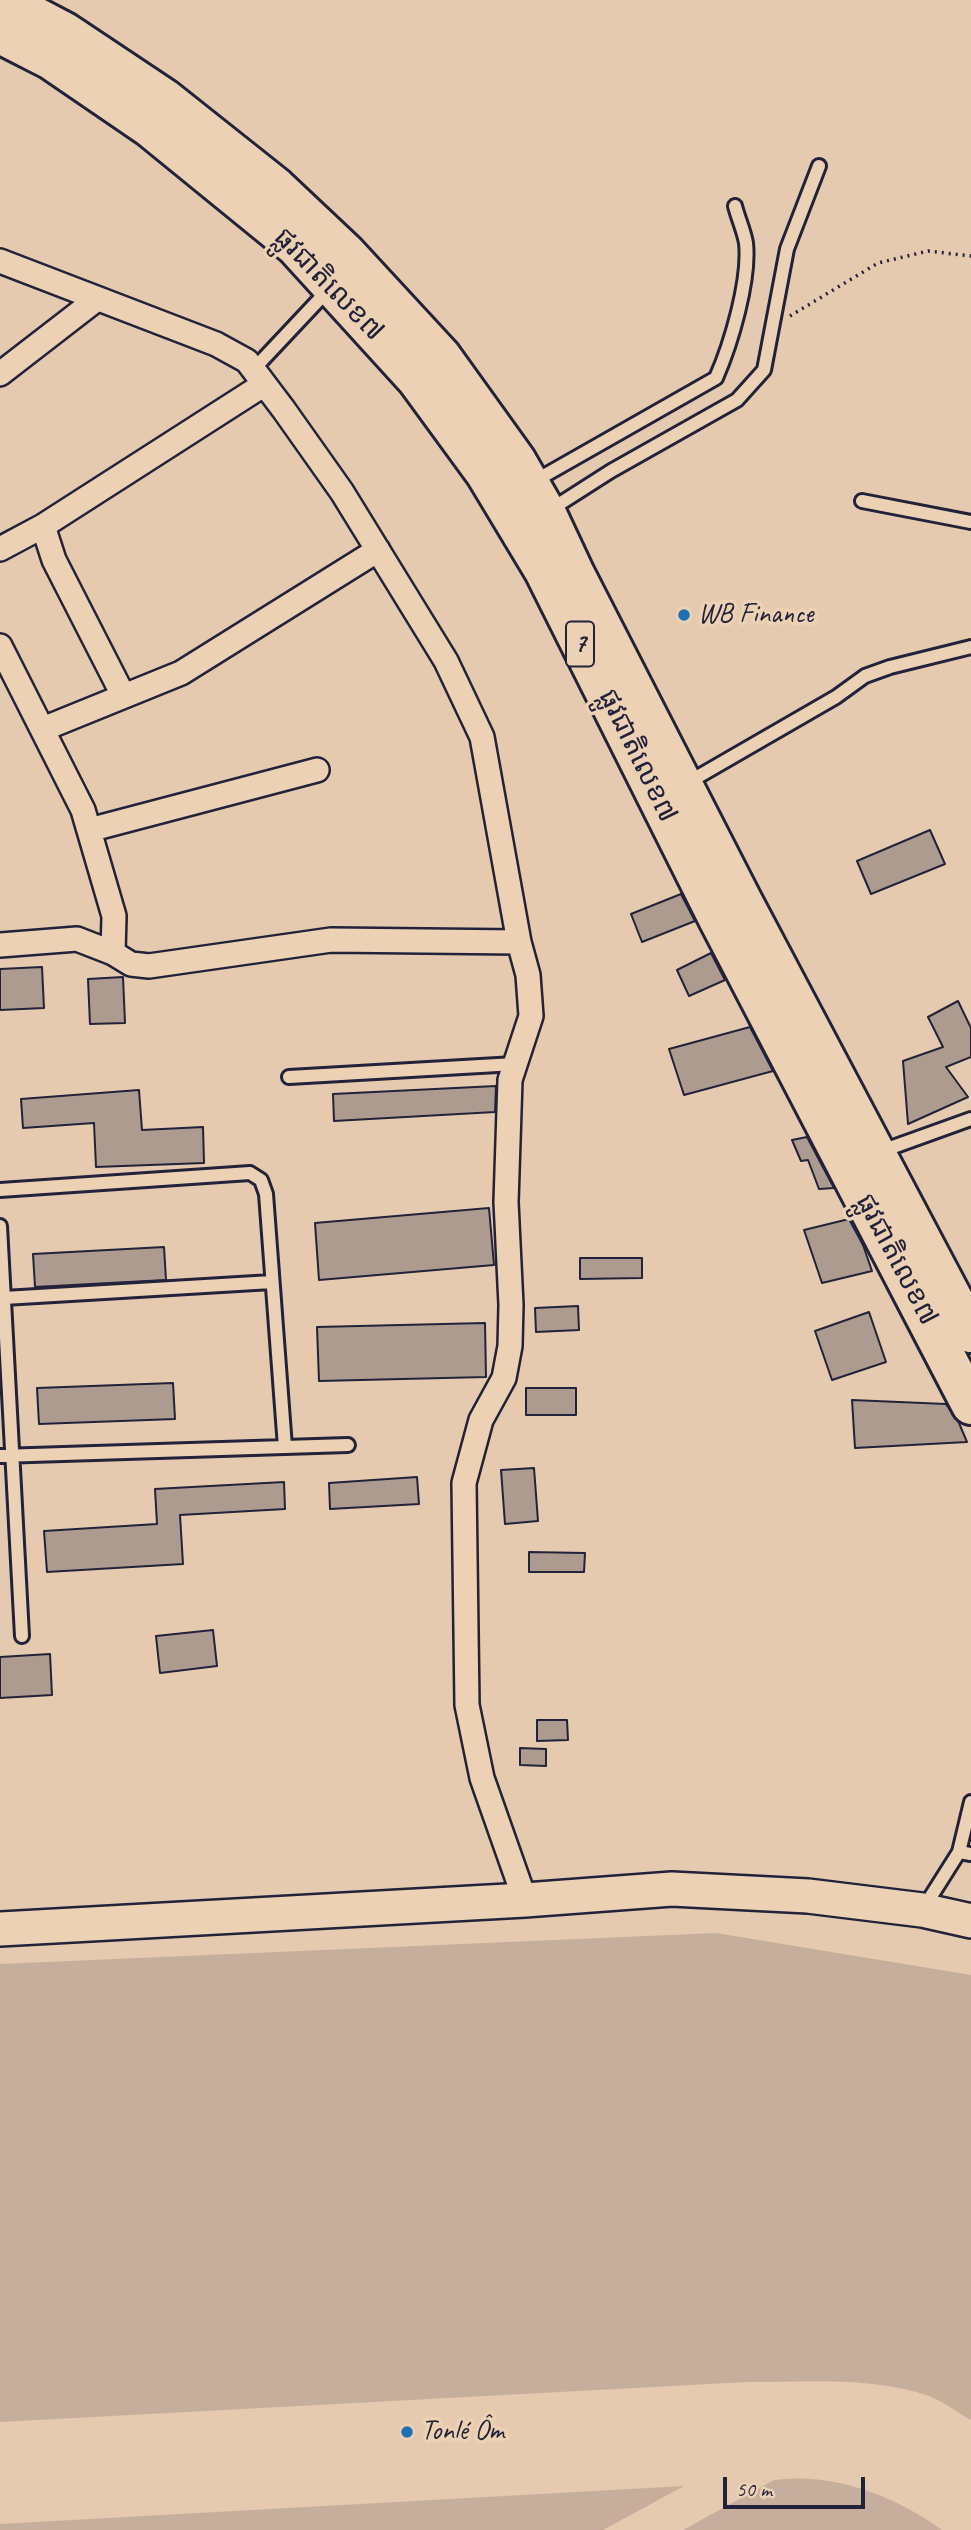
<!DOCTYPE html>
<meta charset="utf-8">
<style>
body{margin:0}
#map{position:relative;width:971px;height:2530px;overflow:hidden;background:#e5caaf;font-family:Caveat,sans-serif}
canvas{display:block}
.scale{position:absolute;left:723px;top:2477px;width:142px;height:32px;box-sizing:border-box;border:4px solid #22223b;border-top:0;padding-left:9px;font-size:21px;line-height:24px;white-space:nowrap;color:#22223b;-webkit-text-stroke:5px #edd1b4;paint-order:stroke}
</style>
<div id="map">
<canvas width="971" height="2530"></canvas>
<div class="scale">50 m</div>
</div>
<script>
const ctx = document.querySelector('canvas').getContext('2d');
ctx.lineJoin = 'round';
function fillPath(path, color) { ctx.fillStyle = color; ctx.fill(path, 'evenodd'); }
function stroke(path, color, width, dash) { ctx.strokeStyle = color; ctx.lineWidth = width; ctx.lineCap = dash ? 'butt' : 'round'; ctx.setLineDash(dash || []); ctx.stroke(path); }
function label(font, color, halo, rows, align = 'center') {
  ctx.font = font + ' Caveat,"Noto Sans Khmer",sans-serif'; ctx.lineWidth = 7; ctx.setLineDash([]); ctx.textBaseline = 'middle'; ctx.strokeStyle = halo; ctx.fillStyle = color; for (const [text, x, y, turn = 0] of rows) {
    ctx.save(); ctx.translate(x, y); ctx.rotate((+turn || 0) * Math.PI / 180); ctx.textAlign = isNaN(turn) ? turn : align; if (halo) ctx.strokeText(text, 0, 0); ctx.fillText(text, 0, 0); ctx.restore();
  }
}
fillPath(new Path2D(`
 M716 1933 971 1975V2420C958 2413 943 2401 929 2396 871 2376 807 2382 747 2382L0 2422V1964Z
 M774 2480C834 2472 895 2496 942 2530H683Z
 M684 2486 603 2530H0V2524Z`), '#c5ae9c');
const building = new Path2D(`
 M930 830 945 864 871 894 857 861Z
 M681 894 695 921 642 942 631 914Z
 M711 953 725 980 689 996 677 970Z
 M42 967 44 1008 0 1010V969Z
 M123 977 125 1023 90 1024 88 979Z
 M958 1001 971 1028V1057L946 1067 968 1097 908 1124 903 1061 943 1047 928 1017Z
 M750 1027 773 1071 684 1095 669 1049Z
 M496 1086 495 1112 334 1121 333 1094Z
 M139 1090 142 1130 203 1127 204 1163 96 1167 94 1123 23 1128 21 1099Z
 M807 1137 834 1188 819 1189 808 1160 801 1161 792 1140Z
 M489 1208 494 1265 319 1280 315 1223Z
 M849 1219 863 1245 872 1271 822 1283 804 1230Z
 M164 1247 166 1280 35 1287 33 1254Z
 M580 1258H642V1278L580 1279Z
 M578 1306 579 1330 536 1332 535 1308Z
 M869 1312 886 1362 832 1380 815 1331Z
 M485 1323 486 1377 319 1381 317 1327Z
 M173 1383 175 1419 39 1424 37 1388Z
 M526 1388H576V1415H526Z
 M852 1400 946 1404 959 1423 967 1442 855 1448Z
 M534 1468 538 1521 505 1524 501 1470Z
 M417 1477 419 1504 330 1509 329 1483Z
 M284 1482 285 1509 180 1515 183 1564 47 1572 44 1531 157 1524 155 1489Z
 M529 1552 585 1553 584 1572H529Z
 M213 1630 217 1666 160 1673 156 1636Z
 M50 1654 52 1695 0 1698V1657Z
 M537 1720H567L568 1740 537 1741Z
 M520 1748 546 1749V1766L520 1765Z`);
fillPath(building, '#ae9b8f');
stroke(building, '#22223b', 2);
const lane = new Path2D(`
 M253 370 330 288
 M533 482 716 378C731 344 750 280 746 243 744 231 738 218 735 206
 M862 501 971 522
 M550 510 611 471 737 400 764 370 787 249 819 166
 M687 783 836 697 865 676 890 667 971 647
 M289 1077 515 1064
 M879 1152 971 1119
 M0 1190 250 1173 261 1180 266 1194 285 1447
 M0 1226 22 1636
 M4 1298 272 1282
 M0 1456 348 1445
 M959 1852 971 1802
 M923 1909 959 1852 971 1854`);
const street = new Path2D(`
 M0 261 216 344 247 361 284 410 342 492 446 661 482 737 519 942 528 975 531 1016 510 1080 506 1202 511 1305 510 1346 504 1378 481 1420 464 1483 467 1705 482 1778 525 1900
 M0 374 97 299
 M43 526 54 560 123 695
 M0 549 43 526 263 385
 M0 646 83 810 114 916 113 953
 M43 729 181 673 378 550
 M89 830 317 770
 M0 945 77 939 113 953 131 964 149 966 331 940 519 942`);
const secondary = new Path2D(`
 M0 1929 525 1900 672 1889 808 1896 922 1910 971 1921`);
const highway = new Path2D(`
 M4 0 65 32 164 98 276 187 345 252 442 357 516 460 546 512 575 574 742 900 971 1333
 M0 34 51 60 149 127 295 246 417 380 485 473 544 571 718 919 971 1405`);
stroke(lane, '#22223b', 18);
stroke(street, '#22223b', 28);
stroke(secondary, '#22223b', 38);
stroke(highway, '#22223b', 44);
stroke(new Path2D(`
 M790 316 878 263 928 251 971 256`), '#22223b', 3.5, [2, 5]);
stroke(lane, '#edd1b4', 12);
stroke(street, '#edd1b4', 23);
stroke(secondary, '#edd1b4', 33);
stroke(highway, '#edd1b4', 38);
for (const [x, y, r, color] of [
 [684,615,7,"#1f6fb2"],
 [407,2432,7,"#1f6fb2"]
]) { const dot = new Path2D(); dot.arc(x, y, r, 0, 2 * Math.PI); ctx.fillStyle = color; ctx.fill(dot); stroke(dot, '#edd1b4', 2.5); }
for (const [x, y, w] of [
 [580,644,28]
]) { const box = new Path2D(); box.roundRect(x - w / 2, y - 22.5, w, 45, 5); ctx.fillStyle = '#edd1b4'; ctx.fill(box); stroke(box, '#22223b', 2); }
label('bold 26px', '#22223b', null, [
 ["7",580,644]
]);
label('28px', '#22223b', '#edd1b4', [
 ["ផ្លូវជាតិលេខ៧",328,285,46],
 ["ផ្លូវជាតិលេខ៧",637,756,64],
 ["ផ្លូវជាតិលេខ៧",896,1260,62]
]);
label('28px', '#22223b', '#edd1b4', [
 ["WB Finance",698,615],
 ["Tonlé Ôm",421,2432]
], 'left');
</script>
